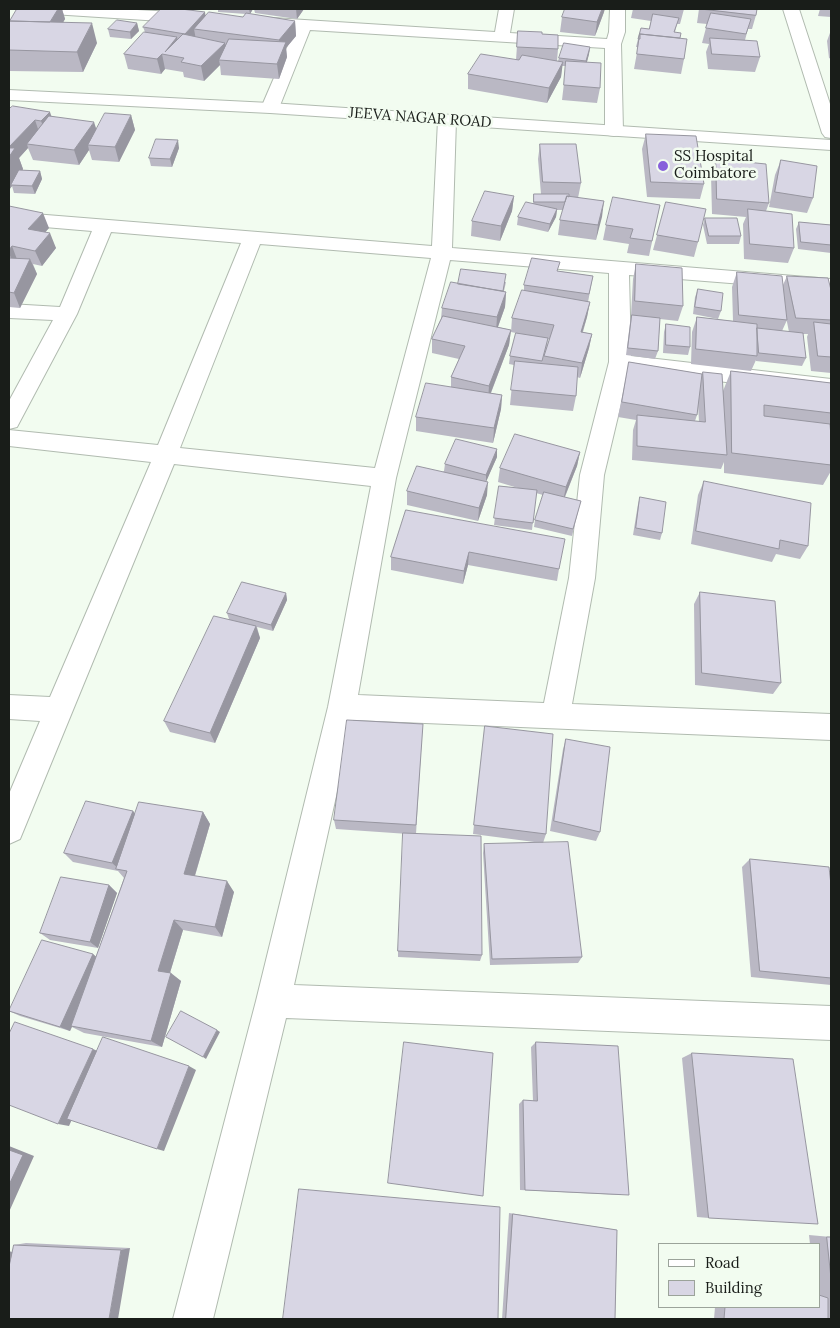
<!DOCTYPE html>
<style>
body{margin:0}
#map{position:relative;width:840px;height:1328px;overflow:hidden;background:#f2fcf0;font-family:Lora,serif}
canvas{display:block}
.frame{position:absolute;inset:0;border:10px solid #191d19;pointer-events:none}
.legend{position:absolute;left:658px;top:1243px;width:162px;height:65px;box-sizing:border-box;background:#f2fcf0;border:1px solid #9ba39a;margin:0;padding:6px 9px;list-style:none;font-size:15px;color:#191d19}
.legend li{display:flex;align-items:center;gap:10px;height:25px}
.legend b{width:25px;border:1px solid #9ba39a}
</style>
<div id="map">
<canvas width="840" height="1328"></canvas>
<div class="frame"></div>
<ul class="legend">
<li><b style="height:6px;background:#fff"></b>Road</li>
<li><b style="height:14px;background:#d8d6e4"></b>Building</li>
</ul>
</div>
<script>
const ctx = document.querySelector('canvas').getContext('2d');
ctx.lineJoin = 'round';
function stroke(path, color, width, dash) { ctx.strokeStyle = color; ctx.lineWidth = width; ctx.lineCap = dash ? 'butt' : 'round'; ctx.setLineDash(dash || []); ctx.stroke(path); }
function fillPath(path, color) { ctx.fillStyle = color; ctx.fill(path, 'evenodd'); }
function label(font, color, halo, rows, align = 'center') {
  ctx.font = font + ' Lora,serif'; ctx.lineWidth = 5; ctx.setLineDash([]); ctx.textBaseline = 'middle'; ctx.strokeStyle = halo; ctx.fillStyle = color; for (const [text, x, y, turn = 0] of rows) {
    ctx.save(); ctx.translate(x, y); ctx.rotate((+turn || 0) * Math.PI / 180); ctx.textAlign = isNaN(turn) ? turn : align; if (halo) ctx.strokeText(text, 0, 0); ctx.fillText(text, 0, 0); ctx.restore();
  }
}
const minor = new Path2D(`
 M44 9H119L192 13 197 15 200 18 197 21 192 23 52 14 47 12Z
 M499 9H514L510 33 607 39 609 32 610 9H625V32L621 44 623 131 620 135 614 136 608 135 605 131V48L310 30 279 108 276 112H264L261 108 295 29 257 27 252 25 249 22 252 19 257 17 495 32Z
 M447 115 453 116 456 120 452 248 831 279V291L629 275 631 356 831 379V395L629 370 604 475 595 578 572 704 831 714V740L353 720 294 985 831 1006V1040L286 1018 213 1319H173L256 1001 328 707 371 486 174 464 20 839 9 844V794L40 721 9 719V695L50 697 151 462 9 446V430L158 445 241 243 111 232 77 314 17 427 9 429V401L53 320 9 318V304L60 307 92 231 9 224V212L432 246 438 120 441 116ZM260 244 431 258 375 468 180 448ZM450 260 609 273V362L580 475 569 578 544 703 358 695 396 478Z`);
const tertiary = new Path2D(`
 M783 9H799L831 107V138L825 137 822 133Z
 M9 90 270 103 831 140V150L270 113 9 100Z`);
stroke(minor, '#b1bbb0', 2);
stroke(tertiary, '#b1bbb0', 2);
fillPath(minor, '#fff');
fillPath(tertiary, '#fff');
fillPath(new Path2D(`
 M17 9H62L65 19 63 22 97 43 83 72 9 71V21H10Z
 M218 9H253L250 14 295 21 296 36 286 48 287 57 279 79 221 75 220 65 204 81 184 77 183 72 165 69 161 74 128 69 124 54 145 32 143 27 205 12V16L243 17 246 14 218 12Z
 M254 9H304L297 19 255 13Z
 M633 9H684L680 24H677L675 32 680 39 684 59 681 74 634 69 638 47H636L638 39 649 29 651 21 631 18Z
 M699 9H757L756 15 752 29H748L745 40 760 57 755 72 708 69 706 52 709 44 702 43 707 24 697 23Z
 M820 9H831V17L818 16Z
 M604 12 595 36 560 32 562 17Z
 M137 23 139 31 131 39 110 37 108 29Z
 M831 30V59L829 58 827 41Z
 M518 31 542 34 558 49 557 61H558L559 58 590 47 589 54 587 62 600 88 597 103 562 100 566 66H562L561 77 547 103 468 89V74L516 60Z
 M9 109 52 116 96 129 131 115 135 130 119 162 92 160 89 150 79 165 33 160 28 148 19 158 23 169V170L40 171 42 179 35 194 14 193 12 186 9 190Z
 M646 134 704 184 700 199 647 197 642 149Z
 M540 144 581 183 578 198 604 201 596 240 558 235 560 220 563 210H557L556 217 548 232 517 225 518 217 533 204 534 194H541L538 159Z
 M179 148 172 167 151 166 149 158Z
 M716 159 769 203 766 211 794 248 788 263 744 259 743 224 746 217 712 214 711 175Z
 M781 160 813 198 807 213 769 207 775 175Z
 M514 196 512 211 500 241 471 236 472 221Z
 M666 202 698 242 694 257 653 250Z
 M660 205 649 256 627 253 629 244 603 240 606 225Z
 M9 206 49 228 45 232 56 248 42 266 33 264 37 274 20 308 9 307Z
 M705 218 741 236 739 244H707L703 225Z
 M799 222 831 225V253L798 249 796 229Z
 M636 264 683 306 678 321 660 319 658 351 655 359 626 355 630 323 631 316 633 279Z
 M558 271 593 276 588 302H590L587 317 583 332 592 334 589 348 580 378 577 377 576 396 573 411 510 405 514 365 509 364 510 356 516 333 511 332 512 318 524 290V285ZM548 339 549 340 544 354 547 346Z
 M737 272 783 285 787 276 831 290V373L811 371 807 337 808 334H803L806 358 802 366 756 361V360L751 371 691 364 692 332 697 317 733 321 732 287ZM786 317 789 332 782 331 787 320Z
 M506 282 504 291 506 292 505 307 498 327 511 330 509 345 491 393 502 395 501 409 493 443 416 431V417L451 387V377L459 359 432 353V339L441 319 442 308 458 284Z
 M698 289 721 311 718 319 693 314 695 297Z
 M666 324 690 347 688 355 663 353 664 332Z
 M629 362 702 374 703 372 723 391 731 371 831 383V427L830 428 831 435V471L823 485 724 473V462L721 469 632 460 633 430 636 420 618 417ZM698 404 699 422 695 421 697 415Z
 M497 449V457L486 481 487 495 478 521 407 505V491L444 471 445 464Z
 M580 452 577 466 565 497 579 508 572 536 534 527 535 520 543 495 536 493 532 530 494 525 499 486 518 488 498 482 500 468Z
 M704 481 808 546 800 559 776 554 772 562 691 544 698 495Z
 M640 497 662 533 660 540 633 535 638 504Z
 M406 510 559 569 557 581 468 565 463 584 391 570V557Z
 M700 592 781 683 773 694 695 685 694 604Z
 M286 593 287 600 273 631 257 627 260 638 215 743 170 732 164 721 229 619 227 613Z
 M485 726 546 834 543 843 582 957 578 963 490 965 483 853 484 844 542 843 473 834Z
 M422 735 416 834 482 955 480 961 398 957V951L408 834 336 829 334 820Z
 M566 739 600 832 596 841 550 831 563 749Z
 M133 811 135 814 203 812 210 824 195 876 234 892 222 937 183 930 170 973 181 981 162 1047 84 1033 72 1027 70 1031 20 1016 9 1011 93 954 96 957 124 878 118 871 73 862 64 853Z
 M750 859 830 873 831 872V985L751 977 742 867Z
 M109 885 117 893 98 948 50 940 40 933Z
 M536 1042 621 1195 520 1190 519 1104 523 1100 533 1101 531 1047Z
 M692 1053 709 1218 697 1217 682 1058Z
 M509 1213 617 1230 615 1319H502Z
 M809 1235 831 1237V1319H714L715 1307H819V1244H810Z
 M26 1243 130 1248 9 1319V1251L12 1252 14 1245Z`), '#bab8c4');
fillPath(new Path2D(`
 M58 9H62L65 19 54 39 49 24Z
 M249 9H253L250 14Z
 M296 9H304L297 19Z
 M602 9H605L604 12 595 36 597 22Z
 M205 12 207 27 194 29 196 40 188 48 185 34Z
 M295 21 296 36 286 48 287 57 279 79 277 64 281 54 279 40Z
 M92 23 97 43 83 72 77 52Z
 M137 23 139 31 131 39 130 32Z
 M177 37 180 52H165Z
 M225 43 228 57 219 60 220 65 204 81 201 66Z
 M590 47 589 54 585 69 586 61Z
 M162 54 165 69 161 74 157 59Z
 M563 62 561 77 547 103 549 88Z
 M50 112 55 127 47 136 41 121Z
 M131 115 135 130 119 162 115 147Z
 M35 120 40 135 27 144 28 148 19 158 23 169 12 185H11L12 186 9 190V147Z
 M94 122 99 137 88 145 89 150 79 165 74 150Z
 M178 140 179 148 172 167 170 159Z
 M40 171 42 179 35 194 32 186Z
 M514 196 512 211 500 241 501 226Z
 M604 201 602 217 596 240 598 225Z
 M557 209 556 217 548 232 550 224Z
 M43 213 49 228 35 244 28 229Z
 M50 233 56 248 42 266 35 251Z
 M12 246 18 262 14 266 9 253V250Z
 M30 259 37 274 20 308 14 293Z
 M506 292 505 307 496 332 497 317Z
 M590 302 587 317 578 346 581 332Z
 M511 330 509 345 488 400 489 386Z
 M592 334 589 348 580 378 582 363Z
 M502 395 501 409 493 443 494 428Z
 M497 449V457L486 482V475Z
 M580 452 577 466 563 501 566 487Z
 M488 482 487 495 478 521 479 508Z
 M469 552 468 565 463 584 464 571Z
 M286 593 287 600 273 631 271 625Z
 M256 626 260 638 215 743 210 733Z
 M133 811 140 820 119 869 112 863Z
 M203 812 210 824 192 885 184 874Z
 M227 881 234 892 222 937 215 927Z
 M109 885 117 893 98 948 90 942Z
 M174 920 183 930 168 979 158 971Z
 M93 954 101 961 70 1031 60 1027Z
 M171 973 181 981 162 1047 151 1041Z
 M217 1030 220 1032 206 1059 203 1057Z
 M93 1049 102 1053 69 1126 58 1124Z
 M189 1066 196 1070 164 1151 157 1149Z
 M9 1146 34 1156 9 1212Z
 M130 1248 118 1319H109L121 1250Z
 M9 1251 15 1254 9 1269Z`), '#9796a0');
const building = new Path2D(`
 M17 9H58L50 22 10 21Z
 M161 9H181L205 12 185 34 143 27Z
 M565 9H602L597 22 562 17Z
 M701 9H757L756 15Z
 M209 12 243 17 246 13 295 21 279 40 194 29Z
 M711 13 751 19 746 34 706 28Z
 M653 14 679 18 674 32 681 33 680 38 640 34V39H638L641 28 649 29Z
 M117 20 137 23 130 32 108 29Z
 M9 21 92 23 77 52 9 50Z
 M518 31 542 32V34L558 35V49L517 47Z
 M144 32 177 37 165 52 183 34 225 43 201 66 181 62 184 58 162 54 157 59 124 54Z
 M640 34 687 39 684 59 637 54Z
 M710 38 757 41 760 57 712 54Z
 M229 39 286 42 277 64 219 60Z
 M564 43 590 47 586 61 559 58Z
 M481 54 519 60 522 55 563 62 549 88 468 74Z
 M566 61 601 63 600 88 564 85Z
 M13 106 50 112 41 121 35 120 9 147V109Z
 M105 113 131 115 115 147 88 145Z
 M49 116 94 122 74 150 27 144Z
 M646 134 696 136 704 184 651 182Z
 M156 139 178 140 170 159 149 158Z
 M540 144H576L581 183 543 182Z
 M9 148H15L9 157Z
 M716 159 766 164 769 203 717 199Z
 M781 160 817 166 813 198 775 192Z
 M19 170 40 171 32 186 11 185Z
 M485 191 514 196 501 226 472 221Z
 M534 194H569V197L567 196 565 202H534Z
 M567 196 604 201 598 225 560 220Z
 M613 197 660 205 652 241 630 238 633 229 606 225Z
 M526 202 557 209 550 224 518 217Z
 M666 202 706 209 698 242 657 235Z
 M9 206 43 213 28 229 50 233 35 251 12 246 9 250Z
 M748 209 792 214 794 248 750 244Z
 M705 218H737L741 236H709Z
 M799 222 831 225V245L801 242Z
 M9 258 30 259 14 293 9 292Z
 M532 258 560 262 557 271 593 276 589 294 524 285Z
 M636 264 682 268 683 306 635 301Z
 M461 269 506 274 503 291 458 284Z
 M737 272 782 276 787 320 739 315Z
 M787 276 828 278 831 290V320L796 318Z
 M451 282 506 292 497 317 442 308Z
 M698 289 723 293 721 311 695 307Z
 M522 290 590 302 581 332 592 334 582 363 544 356 554 325 512 318Z
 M632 315 660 318 658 351 628 348Z
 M443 316 511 330 489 386 451 377 465 346 432 339Z
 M697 317 757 324V356L696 349Z
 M814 322 831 324V357L818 356Z
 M666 324 690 327V347L666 345Z
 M757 328 803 333 806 358 759 353Z
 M516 333 548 338 542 361 510 356Z
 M515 361 578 367 576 396 511 390Z
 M629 362 702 374 697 415 622 402Z
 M731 371 831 383V413L764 405V416L830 424 831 437V465L732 453Z
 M703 372 722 374 727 455 637 446V415L705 422Z
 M426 383 502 395 494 428 416 417Z
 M515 434 580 452 566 487 500 468Z
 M456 439 497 449 486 475 445 464Z
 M417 466 488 482 479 508 407 491Z
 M704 481 811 503 808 546 780 540 779 549 696 531Z
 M499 486 537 490 533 523 494 518Z
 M544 492 581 501 573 529 535 520Z
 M640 497 666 502 662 533 636 528Z
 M406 510 565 539 559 569 469 552 464 571 391 557Z
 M242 582 286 593 271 625 227 613Z
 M700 592 775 601 781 683 702 673Z
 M214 616 256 626 210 733 164 721Z
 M347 720 423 724 416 825 334 820Z
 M485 726 553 734 546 834 474 825Z
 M566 739 610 747 600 832 554 821Z
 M86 801 133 811 112 863 64 853Z
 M139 802 203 812 184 874 227 881 215 927 174 920 158 971 171 973 151 1041 71 1026 127 871 116 869Z
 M403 833 481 836 482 955 398 951Z
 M568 842 582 957 492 959 484 844Z
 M750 859 829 867 831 885V978L760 971Z
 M61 877 109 885 90 942 40 933Z
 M42 940 93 954 60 1027 9 1011Z
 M181 1011 217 1030 203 1057 166 1037Z
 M15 1022 93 1049 58 1124 9 1105V1034Z
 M103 1037 189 1066 157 1149 67 1119Z
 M404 1042 493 1053 483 1196 388 1183Z
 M536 1042 618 1046 629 1195 525 1190 523 1100 537 1101Z
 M692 1053 793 1059 818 1224 709 1218Z
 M9 1150 23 1155 9 1185Z
 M299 1189 500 1207 498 1319H283Z
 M513 1214 617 1230 615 1319H506Z
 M827 1237H831V1278Z
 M14 1245 121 1250 109 1319H9V1267Z
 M819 1295 828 1298V1319H724L725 1307H819Z`);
fillPath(building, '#d8d6e4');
stroke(building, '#9796a0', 1);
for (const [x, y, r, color] of [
 [663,166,6,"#8861db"]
]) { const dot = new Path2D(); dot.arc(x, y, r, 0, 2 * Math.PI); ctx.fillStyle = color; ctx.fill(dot); stroke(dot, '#f2fcf0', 2); }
label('15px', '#191d19', '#f2fcf0', [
 ["JEEVA NAGAR ROAD",420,118,4]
]);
label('15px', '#191d19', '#f2fcf0', [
 ["SS Hospital",674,157],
 ["Coimbatore",674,174]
], 'left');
</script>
